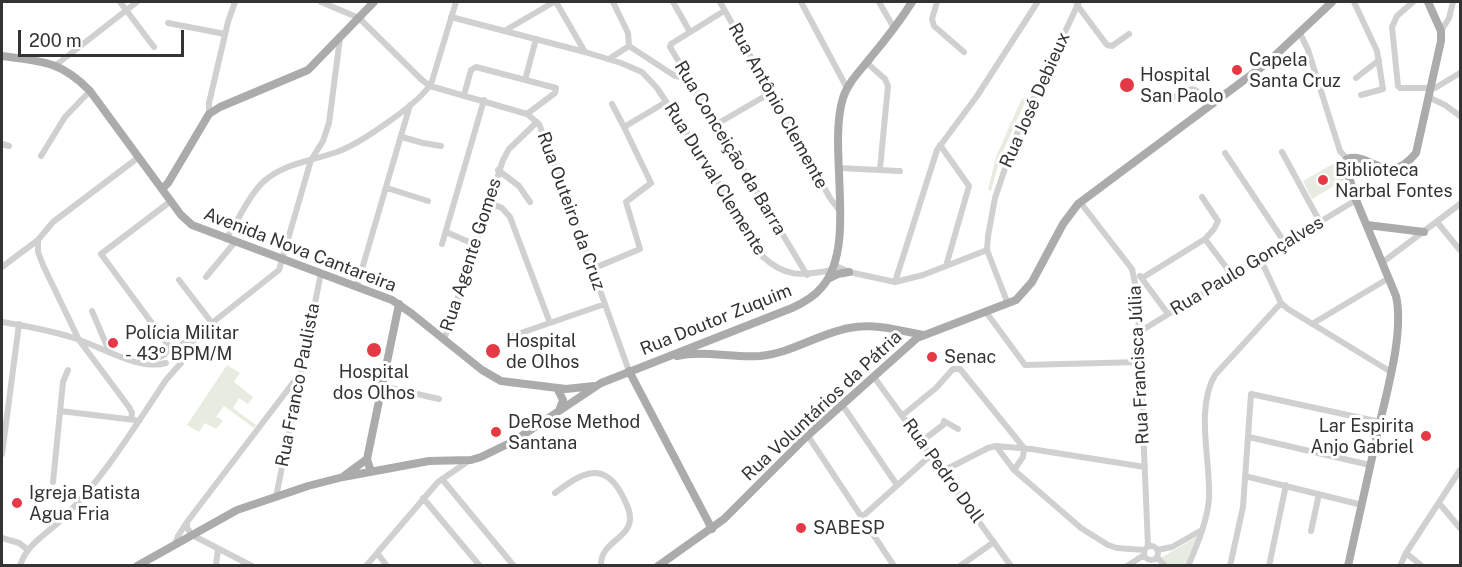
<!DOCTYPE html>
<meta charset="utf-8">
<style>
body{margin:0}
#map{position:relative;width:1462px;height:567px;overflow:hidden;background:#fff;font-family:"Public Sans",sans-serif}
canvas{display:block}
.frame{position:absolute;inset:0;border:3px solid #333;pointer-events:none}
.scale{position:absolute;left:18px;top:30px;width:166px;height:27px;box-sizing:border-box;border:3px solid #333;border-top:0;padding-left:8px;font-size:18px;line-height:21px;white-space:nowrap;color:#333;-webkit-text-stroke:4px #fff;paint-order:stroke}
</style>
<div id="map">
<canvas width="1462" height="567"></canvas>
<div class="frame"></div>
<div class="scale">200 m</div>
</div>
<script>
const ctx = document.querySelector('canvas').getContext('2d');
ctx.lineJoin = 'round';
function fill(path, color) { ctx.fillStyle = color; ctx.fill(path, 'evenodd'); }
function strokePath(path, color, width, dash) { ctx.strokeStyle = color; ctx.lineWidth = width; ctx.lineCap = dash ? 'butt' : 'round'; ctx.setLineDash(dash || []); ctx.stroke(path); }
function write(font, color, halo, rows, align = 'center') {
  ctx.font = font + ' "Public Sans",sans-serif'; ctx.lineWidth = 6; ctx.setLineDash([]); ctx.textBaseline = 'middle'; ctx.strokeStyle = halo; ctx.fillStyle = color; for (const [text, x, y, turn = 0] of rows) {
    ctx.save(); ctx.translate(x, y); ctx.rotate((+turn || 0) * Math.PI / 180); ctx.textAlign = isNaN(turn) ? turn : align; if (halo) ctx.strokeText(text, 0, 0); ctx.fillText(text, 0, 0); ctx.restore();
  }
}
const green = new Path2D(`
 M1022,98L1026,100L1000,158L991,191L988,190L996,157Z
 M1338,161L1344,180L1312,199L1303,181Z
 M227,365L240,373L234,382L253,397L248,404L239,398L233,408L256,425L254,428L224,406L215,418L218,417L223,421L216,429L205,423L199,432L187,425Z
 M1197,537L1185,565H1164L1157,560Z`);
const minor = new Path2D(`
 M120,2L154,47
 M321,2L359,18L422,80L430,86L527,114L539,124L551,154L629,371
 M556,2L585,52
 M613,2L628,33L629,46
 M673,2L690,32
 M720,2L830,198L839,210
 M801,2L847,88
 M879,2L894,28
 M937,2L932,19L934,26L964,52
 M1354,2L1377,51L1383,89L1361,95
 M1413,2L1397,16L1392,27L1398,86L1400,88H1435L1460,73
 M1077,5L1107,45L1112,46L1129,34
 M724,11L671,44L670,47L807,275
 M451,17L585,52L621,63L642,72L657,88L705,160L761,255C785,278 801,276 832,270
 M168,23L225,34
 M506,30L554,2
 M1441,31L1449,18L1453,2
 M1300,33L1308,50L1340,151L1347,159
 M609,59L629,46L675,76L689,78
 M867,63L885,79L888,86L880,169
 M56,65L137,2
 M1356,78L1379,60
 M525,80L536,39
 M464,95L471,70L476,67L556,88L555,93L527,114
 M1428,97L1445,105L1460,116
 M1171,99C1193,85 1194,85 1210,105
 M612,104L624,127
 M209,114V103L228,22L235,2
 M717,124L772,92
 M402,137L423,143L441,146
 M2,144L9,146
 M940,145L969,186L946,266
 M1282,152L1320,222
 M1225,153L1285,243
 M41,156L65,117L90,91
 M839,168L900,171
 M498,170L519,186L530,202
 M387,188L428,201
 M1202,197L1218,221L1214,229L1205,239
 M171,201L101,254L171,349
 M488,202L502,208L510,217L550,323
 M1080,202L1132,269L1137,292L1139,332L1148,546
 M1437,222L1460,250
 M446,232L476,245
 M226,239C238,221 251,190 268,178C287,163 314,160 337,152C359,144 424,101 432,81L456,2
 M442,244L484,100
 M1260,258L1281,303L1288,309L1391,372
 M1383,262L1460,204
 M834,265L849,272L895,282L923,275L987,250
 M2,267L38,240
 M592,269L640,249L626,202L651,183L624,127L666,102
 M1140,276L1168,314
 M206,277L235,242
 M1142,278L1205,239L1232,275
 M179,280L212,323
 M895,282L937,150L977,96L1037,3
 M357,286L410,105
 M1008,304L987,250L988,236L995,198L1016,136L1079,2
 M92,311L109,351
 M986,312L1025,365L1140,362
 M2,322C26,326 50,330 74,338C100,346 138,371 166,363
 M1312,324L1389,278
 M1139,332L1356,200
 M512,336L605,304
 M444,340L503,160L509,149L537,122
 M144,364L164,355L168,350L175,349L198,334L279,270L311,160L323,141L329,123L340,38
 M874,377L1011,566
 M382,386L439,399
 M843,406L897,485
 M60,411L135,420
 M903,415L936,388L953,369H960L1024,448L1023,457L1014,470
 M131,419L132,413L129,407L79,340L43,265L38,252V240L53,222L139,157
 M808,436L894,566
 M1249,437L1370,465
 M922,441L943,425L944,421L958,429
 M996,446L1014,470L1081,528L1108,545L1117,548L1144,550
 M2,454L19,324
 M943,471L988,448L996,446L1031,449L1145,467
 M1245,476L1362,505
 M442,479L514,566
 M53,482L63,382L68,370
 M555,493C579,475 602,459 621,493C625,501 631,511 630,520C628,540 600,542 601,566
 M276,497L321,273
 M423,498L480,566
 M1439,503L1460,528
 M862,517L931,455
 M187,522V528L192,535L252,566
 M1311,531L1319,494
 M2,538L19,543L27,549
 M1144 553a7 7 0 1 1 14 0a7 7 0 1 1-14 0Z
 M174,546L178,536L187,522L299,375
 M1157,550L1172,547L1202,530
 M1406,553L1422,566
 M378,554L387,566
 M1157,557L1165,566
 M20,566C26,545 45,535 60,521C102,481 134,428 166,380L181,363L196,337
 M216,566L218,549
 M366,566L438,482L470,460
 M960,566L994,542
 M1127,566L1144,555
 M1188,566C1197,545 1207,522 1209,499C1211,461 1195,409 1215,375L1281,303
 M1230,566L1243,507L1251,394L1380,422
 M1269,566L1286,485
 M1400,566L1406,553L1460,470`);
const major = new Path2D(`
 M2,56C41,61 61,61 90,91L181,215L192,225L392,300L411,313L482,370L501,381L566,389L594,386
 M162,189L168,183L209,114L220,107L308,70L374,2
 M1367,225L1424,232
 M828,279L838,274L849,272
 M677,356C704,350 732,358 760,356C792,353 818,334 849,328C873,323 899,330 923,335
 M629,371L712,529
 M557,388L563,400L559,411
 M371,472L367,459L399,304
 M344,476L367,459
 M137,566L237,510L308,486L343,477L429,461L471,460L481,457L514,441L601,383L792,308C803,303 814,297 822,287C858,245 827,150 843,98C848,82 861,70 871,57C886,39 900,21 912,2
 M658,566L724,519L806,437L917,338L1016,300L1032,282L1063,224L1078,204L1267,63L1332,2
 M1348,566C1359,518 1369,470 1380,422C1388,387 1404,331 1396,296L1356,200L1345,164L1347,159C1371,151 1387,189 1416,153L1441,41V31L1428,2`);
const markers = [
 [1237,70,6,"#e63946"],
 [1127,85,8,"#e63946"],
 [1323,180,6,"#e63946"],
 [113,343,6,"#e63946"],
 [374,350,8,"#e63946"],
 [493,351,8,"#e63946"],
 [932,357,6,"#e63946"],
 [496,432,6,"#e63946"],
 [1426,436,6,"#e63946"],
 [17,503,6,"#e63946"],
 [801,528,6,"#e63946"]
];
const poiNames = [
 ["Capela",1249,60],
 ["Santa Cruz",1249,81],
 ["Hospital",1140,75],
 ["San Paolo",1140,96],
 ["Biblioteca",1335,170],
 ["Narbal Fontes",1335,191],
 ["Polícia Militar",125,333],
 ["- 43º BPM/M",125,354],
 ["Hospital",506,341],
 ["de Olhos",506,362],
 ["Senac",944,357],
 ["Hospital",374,372,"center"],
 ["dos Olhos",374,393,"center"],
 ["DeRose Method",508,422],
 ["Santana",508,443],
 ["Lar Espirita",1414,426,"right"],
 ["Anjo Gabriel",1414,447,"right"],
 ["Igreja Batista",29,493],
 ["Agua Fria",29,514],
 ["SABESP",813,528]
];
const streetNames = [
 ["Rua José Debieux",1035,100,-66],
 ["Rua Antônio Clemente",778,106,61],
 ["Rua Conceição da Barra",730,148,59],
 ["Rua Durval Clemente",715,179,58],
 ["Rua Outeiro da Cruz",571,211,70],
 ["Avenida Nova Cantareira",300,250,21],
 ["Rua Agente Gomes",471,255,-72],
 ["Rua Paulo Gonçalves",1247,266,-31],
 ["Rua Doutor Zuquim",716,320,-22],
 ["Rua Francisca Júlia",1139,365,-93],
 ["Rua Franco Paulista",298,385,-79],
 ["Rua Voluntários da Pátria",822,406,-43],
 ["Rua Pedro Doll",943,471,54]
];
fill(green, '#e6ecdf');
strokePath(minor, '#d0d0d0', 6);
strokePath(major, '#ababab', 8);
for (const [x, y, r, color] of markers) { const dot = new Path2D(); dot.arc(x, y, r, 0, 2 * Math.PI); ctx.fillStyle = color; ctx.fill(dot); strokePath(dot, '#fff', 2); }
write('18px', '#333', '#fff', poiNames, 'left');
write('18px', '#333', '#fff', streetNames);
</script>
